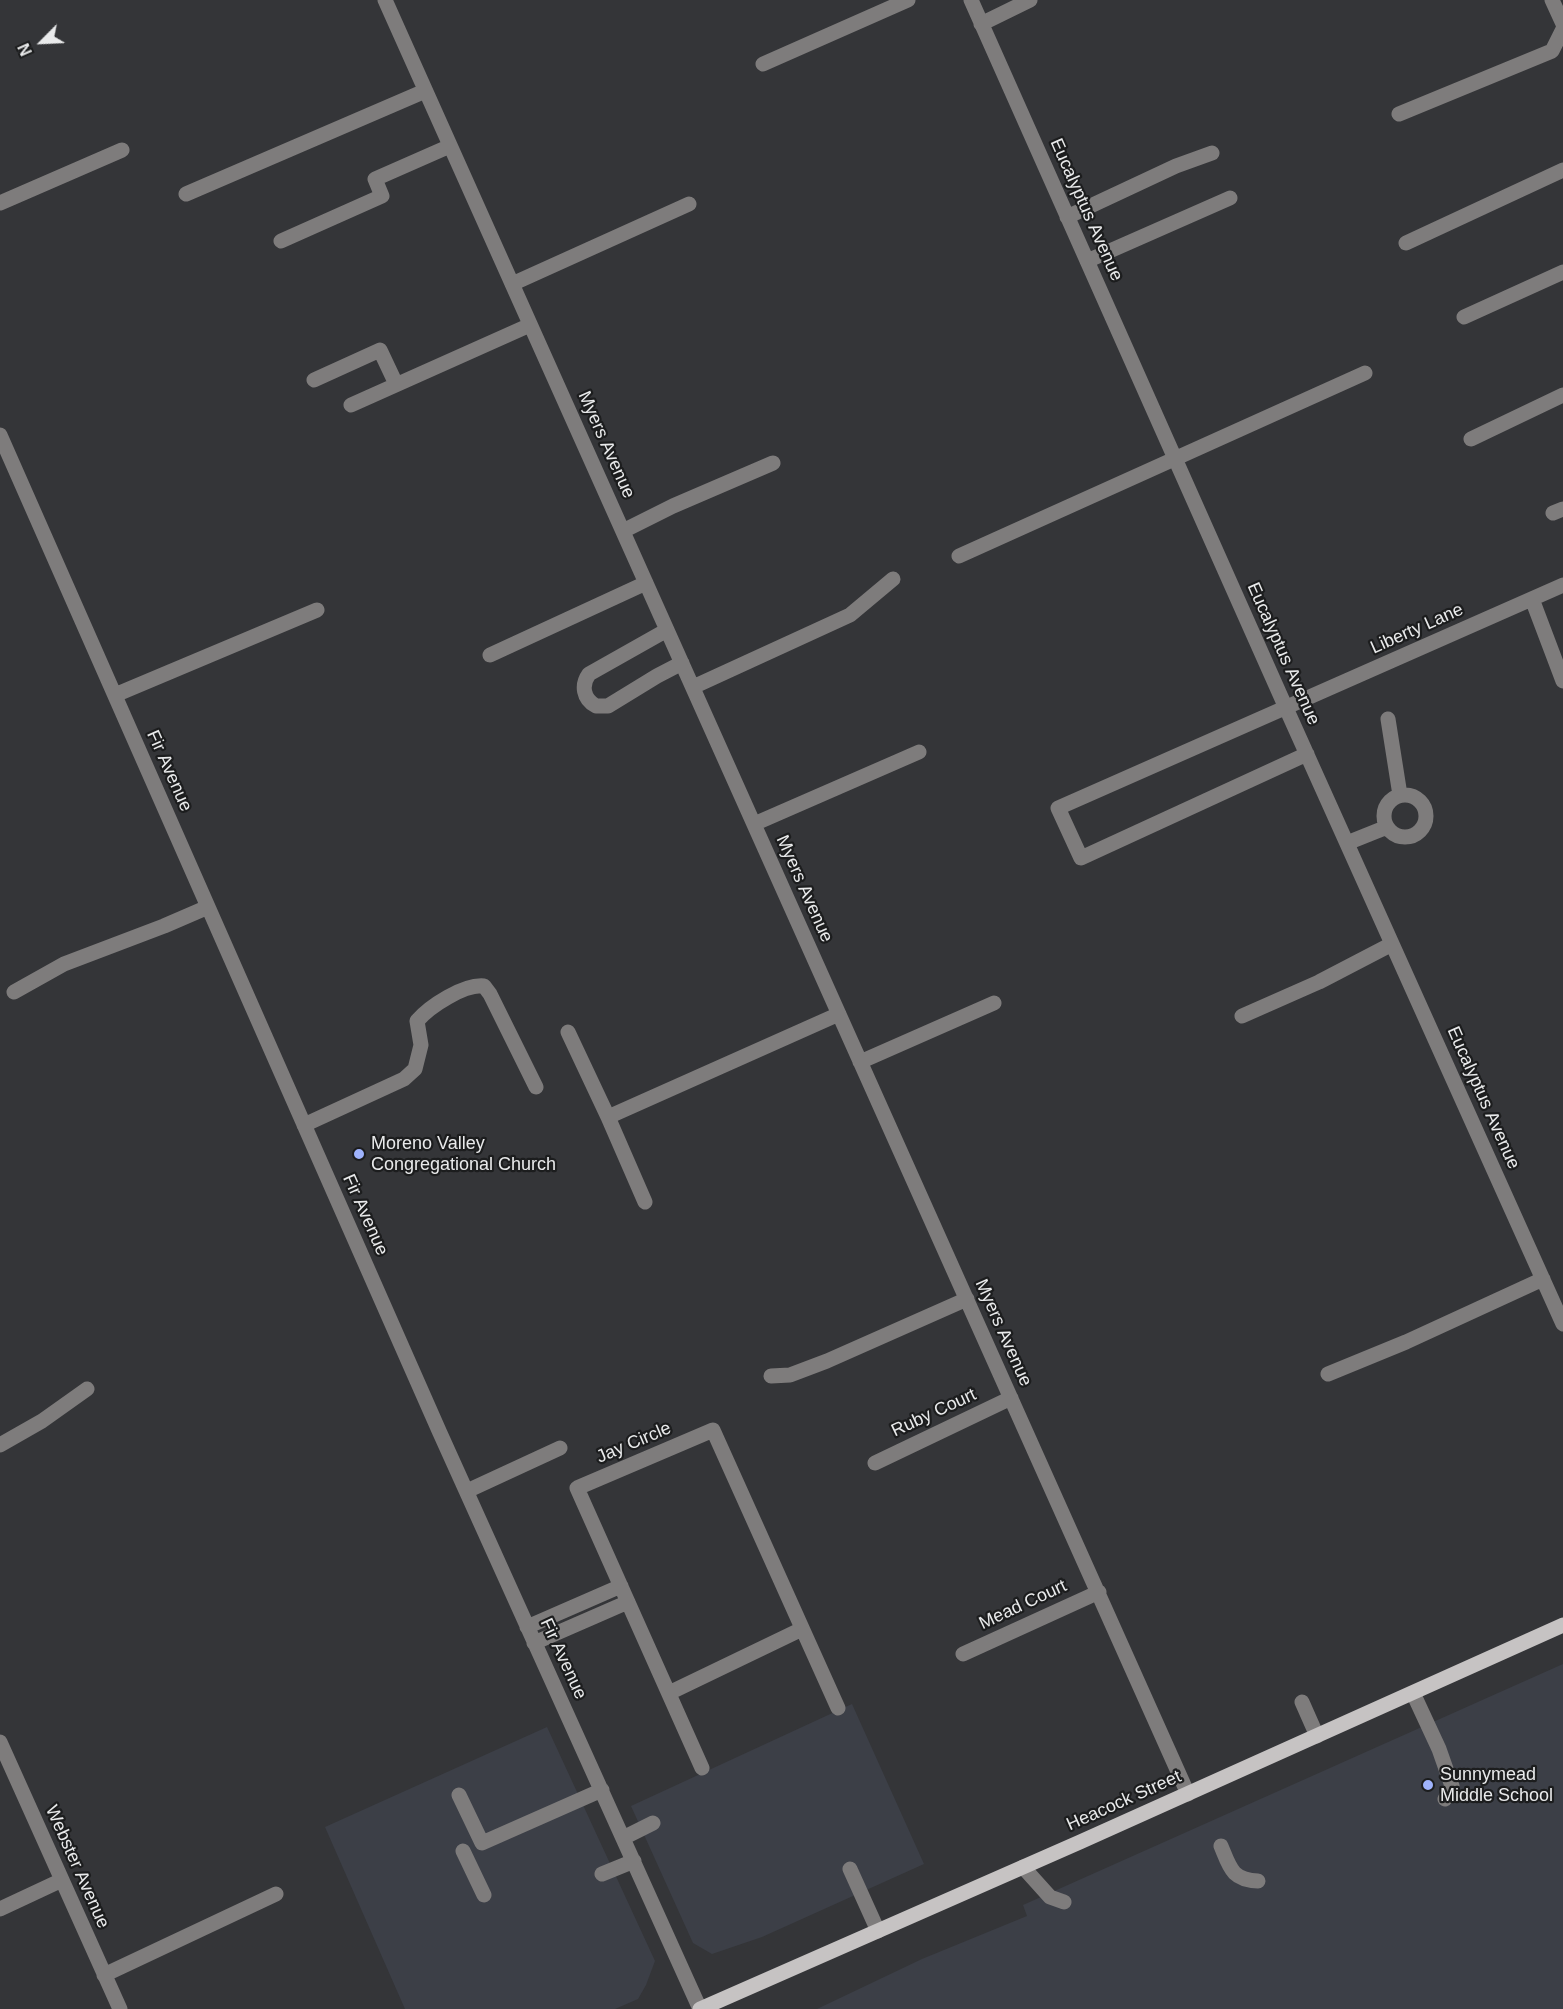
<!DOCTYPE html>
<style>
body{margin:0}
#map{position:relative;width:1563px;height:2009px;overflow:hidden;background:#343538;font-family:Arial,sans-serif}
canvas{display:block}
.north{position:absolute;left:12px;top:12px;width:60px;height:60px;-webkit-text-stroke:4px #1c1d1e;paint-order:stroke;rotate:246deg;font-size:16px;font-weight:700;line-height:24px;text-align:center;color:#e9eaeb}
.north::after{content:'';display:block;margin:auto;width:21px;height:27px;background:#e9eaeb;clip-path:polygon(50% 0,100% 100%,50% 72%,0 100%)}
</style>
<div id="map">
<canvas width="1563" height="2009"></canvas>
<div class="north">N</div>
</div>
<script>
const ctx = document.querySelector('canvas').getContext('2d');
ctx.lineJoin = 'round';
function fill(path, color) { ctx.fillStyle = color; ctx.fill(path, 'evenodd'); }
function strokePath(path, color, width, dash) { ctx.strokeStyle = color; ctx.lineWidth = width; ctx.lineCap = dash ? 'butt' : 'round'; ctx.setLineDash(dash || []); ctx.stroke(path); }
function write(font, color, halo, rows, align = 'center') {
  ctx.font = font + ' Arial,sans-serif'; ctx.lineWidth = 4.5; ctx.setLineDash([]); ctx.textBaseline = 'middle'; ctx.strokeStyle = halo; ctx.fillStyle = color; for (const [text, x, y, turn = 0] of rows) {
    ctx.save(); ctx.translate(x, y); ctx.rotate((+turn || 0) * Math.PI / 180); ctx.textAlign = isNaN(turn) ? turn : align; if (halo) ctx.strokeText(text, 0, 0); ctx.fillText(text, 0, 0); ctx.restore();
  }
}
const built = new Path2D(`
 M1563,1664V2009H817L922,1959L1027,1916L1023,1905Z
 M852,1704L924,1864L762,1937L712,1954L693,1943L631,1806Z
 M547,1727L655,1961L646,1985L638,1999L615,2009H405L325,1827Z`);
const minor = new Path2D(`
 M385,0L1188,1794
 M971,0L1286,708L1563,1324
 M1552,0L1563,24
 M981,24L1030,0
 M763,64L908,0
 M1399,114L1552,51L1563,29
 M186,194L425,91
 M0,203L122,150
 M1067,217L1176,166L1212,153
 M281,241L382,196L375,179L450,146
 M1406,243L1563,170
 M1087,261L1230,198
 M512,284L689,204
 M1464,317L1563,272
 M314,380L380,350L396,384
 M351,405L530,325
 M0,435L440,1433L700,2009
 M1471,439L1563,395
 M1553,513L1563,509
 M623,531L673,506L773,463
 M959,556L1365,373
 M1532,599L1563,681
 M667,630L589,674C581,685 583,699 596,706H608L657,676L682,663
 M490,655L646,583
 M693,687L850,615L893,579
 M115,695L317,610
 M1388,719L1400,795
 M1307,754L1081,858L1058,808L1563,585
 M1384 816a21 21 0 1 1 42 0a21 21 0 1 1-42 0Z
 M754,824L919,752
 M1347,843L1387,827
 M14,992L64,964L164,926L208,907
 M1242,1016L1319,982L1392,944
 M568,1032L608,1117
 M860,1062L994,1003
 M304,1125L404,1079L415,1069L421,1045L417,1021C430,1006 464,984 484,986L490,994L536,1087
 M645,1202L608,1117L839,1014
 M1328,1374L1406,1342L1543,1279
 M771,1376L790,1375L827,1361L967,1299
 M0,1445L42,1421L87,1389
 M875,1463L1011,1398
 M467,1491L560,1448
 M527,1627L621,1586
 M534,1643L628,1602
 M963,1654L1099,1592
 M669,1693L802,1629
 M1413,1693L1439,1749L1452,1786L1445,1799
 M1302,1702L1317,1736
 M0,1742L120,2009
 M702,1768L577,1488L713,1430L838,1708
 M459,1795L482,1843L602,1790
 M623,1838L653,1823
 M1221,1846C1230,1868 1232,1880 1258,1881
 M463,1851L484,1895
 M1023,1867L1050,1897L1064,1902
 M850,1869L878,1931
 M602,1874L634,1861
 M0,1909L62,1880
 M104,1975L276,1894`);
const major = new Path2D(`
 M700,2009L1080,1842L1563,1625`);
const markers = [
 [359,1154,6,"#9fb3fd"],
 [1428,1785,6,"#9fb3fd"]
];
const streetNames = [
 ["Eucalyptus Avenue",1086,210,66],
 ["Myers Avenue",606,445,66],
 ["Liberty Lane",1417,629,-24],
 ["Eucalyptus Avenue",1283,654,66],
 ["Fir Avenue",169,771,66],
 ["Myers Avenue",804,889,66],
 ["Eucalyptus Avenue",1483,1098,66],
 ["Fir Avenue",365,1215,66],
 ["Myers Avenue",1003,1333,66],
 ["Ruby Court",934,1413,-25],
 ["Jay Circle",634,1443,-23],
 ["Mead Court",1023,1605,-25],
 ["Fir Avenue",563,1659,65],
 ["Heacock Street",1124,1801,-24],
 ["Webster Avenue",77,1867,66]
];
const poiNames = [
 ["Moreno Valley",371,1144],
 ["Congregational Church",371,1165],
 ["Sunnymead",1440,1775],
 ["Middle School",1440,1796]
];
fill(built, '#3c3f47');
strokePath(minor, '#7e7c7c', 15);
strokePath(major, '#c6c3c3', 15);
for (const [x, y, r, color] of markers) { const dot = new Path2D(); dot.arc(x, y, r, 0, 2 * Math.PI); ctx.fillStyle = color; ctx.fill(dot); strokePath(dot, '#1c1d1e', 2); }
write('18px', '#e9eaeb', '#1c1d1e', streetNames);
write('18px', '#e9eaeb', '#1c1d1e', poiNames, 'left');
</script>
